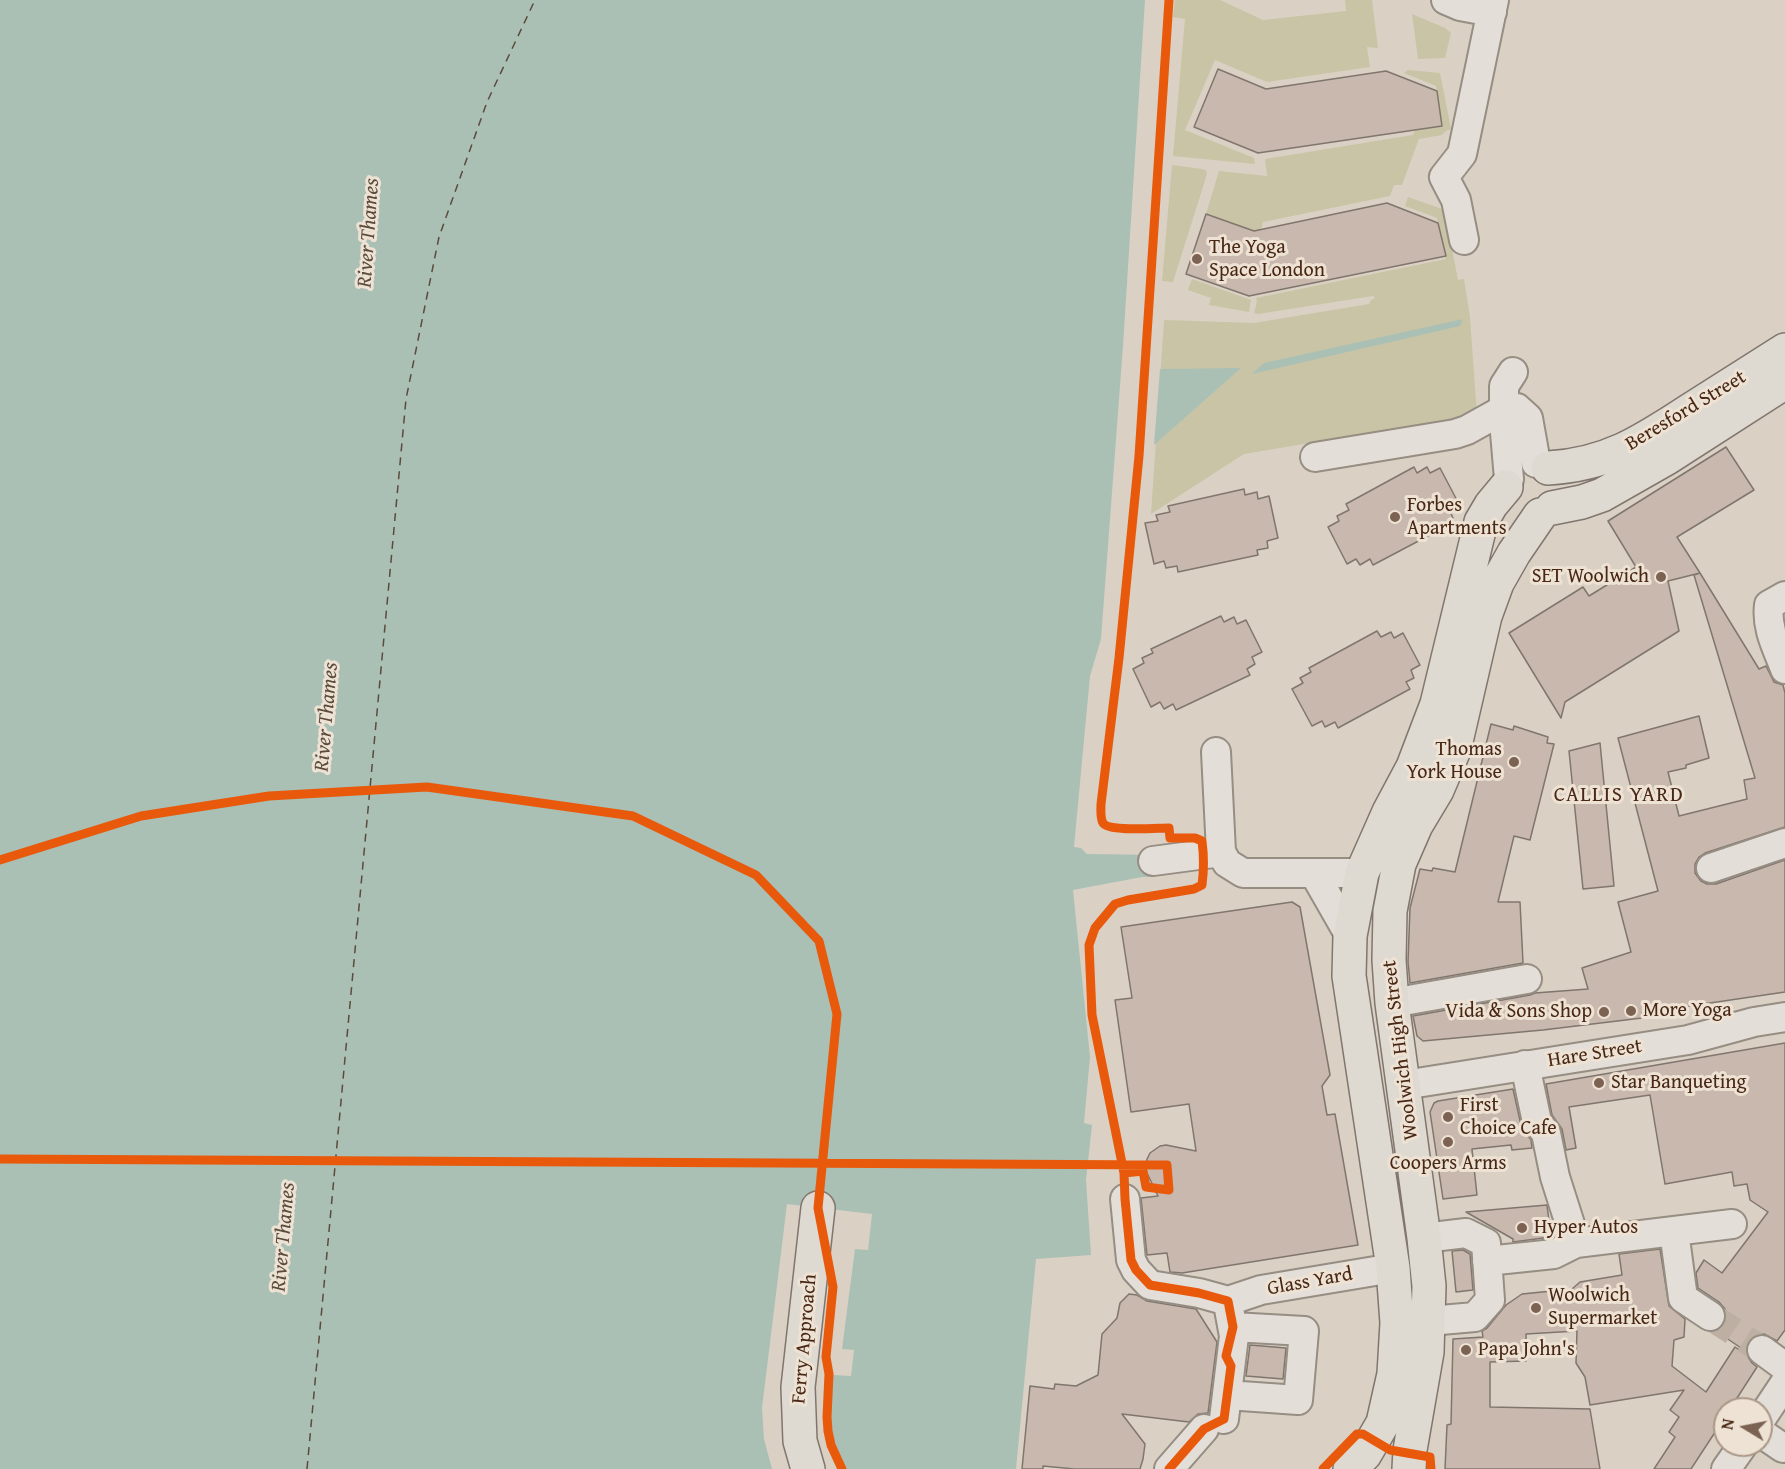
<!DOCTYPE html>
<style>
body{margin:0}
#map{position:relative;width:1785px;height:1469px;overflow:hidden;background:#dad1c4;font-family:"Gentium Book Plus",serif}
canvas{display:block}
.north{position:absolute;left:1713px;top:1397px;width:60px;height:60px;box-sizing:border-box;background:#ede2d3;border:2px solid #ab9787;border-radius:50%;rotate:280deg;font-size:16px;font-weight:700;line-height:24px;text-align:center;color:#482714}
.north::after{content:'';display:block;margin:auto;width:21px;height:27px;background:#7b6252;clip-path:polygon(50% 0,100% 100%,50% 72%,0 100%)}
</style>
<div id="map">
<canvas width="1785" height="1469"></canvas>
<div class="north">N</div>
</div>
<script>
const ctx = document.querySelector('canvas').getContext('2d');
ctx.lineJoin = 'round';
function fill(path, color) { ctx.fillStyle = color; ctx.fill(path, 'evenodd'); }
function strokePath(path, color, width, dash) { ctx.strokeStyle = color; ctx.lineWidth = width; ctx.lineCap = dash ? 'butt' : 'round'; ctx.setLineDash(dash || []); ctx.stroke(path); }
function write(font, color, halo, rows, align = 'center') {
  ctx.font = font + ' "Gentium Book Plus",serif'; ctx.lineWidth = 6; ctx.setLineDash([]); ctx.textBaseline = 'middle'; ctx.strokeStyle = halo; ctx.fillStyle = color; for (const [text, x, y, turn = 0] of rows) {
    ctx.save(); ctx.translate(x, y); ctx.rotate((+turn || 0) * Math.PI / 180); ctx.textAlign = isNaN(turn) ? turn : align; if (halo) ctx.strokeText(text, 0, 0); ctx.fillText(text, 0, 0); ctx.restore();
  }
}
const green = new Path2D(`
 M1175,0H1220L1263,20L1346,11L1345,0H1372L1378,48L1367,47L1370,67L1267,82L1215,60L1185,130L1254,158L1255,164L1173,156L1185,19L1173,17Z
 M1412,14L1445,28L1451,33L1445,58L1418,59Z
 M1408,70L1440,73L1451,129L1446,131L1442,135L1419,139L1402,185H1394L1390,196L1263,222L1261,230L1254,231L1206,214L1219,171L1267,176L1265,159L1413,135L1415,130L1442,126L1436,86L1404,73Z
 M1172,165L1202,169L1206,170L1207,174L1173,282L1162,281Z
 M1408,197L1442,209L1446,216L1458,280L1464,279L1470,317L1477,415L1244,454L1151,514L1164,320L1254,323L1369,304L1371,300L1375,298L1373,296L1258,314L1254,313L1257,301L1256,298L1446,259L1437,218L1405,206Z
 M1192,279L1251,300L1249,312L1209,305L1211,298L1188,290Z`);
const water = new Path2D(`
 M0,0H1145L1123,346L1101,639L1090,676L1074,847L1081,848L1087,854L1162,855L1153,861L1154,877H1142L1073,890L1090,1057L1084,1123L1092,1125L1086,1180L1091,1255L1036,1259L1016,1469H0Z
 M1463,319L1460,326L1252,374L1264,363Z
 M1241,368L1154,445L1160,369Z`);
const pier = new Path2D(`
 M787,1204L872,1214L868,1250L855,1249L842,1349L854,1350L851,1376L833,1375L830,1417L831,1431L839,1457L845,1469H772L764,1439L762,1408Z`);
const ferry = new Path2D(`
 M0,860L141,816L269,796L427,787L633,816L756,875L819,941L837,1014L820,1191
 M307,1469L406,399L439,237L487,102L535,0`);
const building = new Path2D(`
 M1218,69L1266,89L1386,71L1437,91L1442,126L1258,153L1194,127Z
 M1387,203L1438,223L1446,256L1249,296L1186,274L1206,214L1254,231Z
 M1726,447L1754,490L1677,537L1700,573L1668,581L1679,631L1565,702L1561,718L1509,633L1583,587L1589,596L1636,567L1608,521Z
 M1414,467L1417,473L1427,467L1430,473L1440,468L1460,506L1450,511L1453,518L1443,523L1445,527L1373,565L1370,559L1360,565L1356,559L1347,564L1328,527L1339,521L1337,516L1349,510L1346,504Z
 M1244,489L1245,495L1257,492L1258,499L1269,496L1278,538L1267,541L1268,548L1257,550L1258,555L1178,572L1177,566L1166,568L1164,561L1154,564L1145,523L1158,521L1156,515L1170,512L1168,506Z
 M1700,573L1759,669L1766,666L1774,682L1783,685L1785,693V827L1705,853L1699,857L1695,864V873L1701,881L1707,884H1716L1785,860V992L1642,1013V1018L1543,1030L1423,1041L1417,1036L1413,1016L1530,995L1535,993L1588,989L1582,968L1631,952L1618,902L1658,891L1618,738L1699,716L1709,758L1686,765V768L1668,772L1679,816L1747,799L1744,780L1755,778L1694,575Z
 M1221,616L1224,622L1234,617L1237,624L1246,620L1262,652L1252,657L1255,664L1247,669L1250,675L1176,710L1173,704L1164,709L1160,702L1151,707L1133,669L1144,663L1142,658L1153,653L1151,649Z
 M1377,631L1381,637L1391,632L1394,638L1403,633L1420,665L1411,670L1414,678L1406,682L1410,689L1338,728L1335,722L1325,727L1322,721L1312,726L1292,689L1303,683L1300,678L1311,672L1309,668Z
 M1491,724L1513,730L1514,726L1548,737L1547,743L1554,744L1530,840L1514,836L1498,902H1520L1523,963L1410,983L1408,962L1410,908L1420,869L1432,871L1433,868L1455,872Z
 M1600,743L1614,886L1583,889L1569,751Z
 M1292,902L1300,907L1330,1075L1322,1086L1327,1115L1335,1114L1358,1245L1182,1273L1170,1272L1167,1253L1147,1255L1141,1198L1158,1196L1146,1171L1147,1159L1150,1153L1160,1146L1166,1145L1196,1151L1189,1104L1131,1112L1115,1000L1132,998L1121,927Z
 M1785,1043V1330L1777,1341L1764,1334L1756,1335L1749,1340L1746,1347L1741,1348L1716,1331L1724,1325L1726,1318L1725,1309L1719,1302L1698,1288L1696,1273L1704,1260L1722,1273L1768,1212L1750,1200L1747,1184L1734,1186L1732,1172L1665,1184L1650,1095L1569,1107L1576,1148L1566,1150L1562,1129L1552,1115L1546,1084Z
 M1513,1089L1521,1125L1531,1140L1532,1148L1512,1150L1511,1145L1472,1149L1477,1195L1443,1199L1430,1112L1434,1103L1438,1101Z
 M1547,1205L1551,1237L1513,1242V1239L1466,1212Z
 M1660,1249L1669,1306L1685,1319L1684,1337L1674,1340L1672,1366L1706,1392L1735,1347L1747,1355L1752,1363L1757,1367L1730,1409H1725V1417L1691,1469H1654L1675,1437L1669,1432L1679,1417L1670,1410L1684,1390L1590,1405L1585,1377L1576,1363L1577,1331L1526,1334V1361L1490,1362V1407L1590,1409L1600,1469H1445L1447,1425L1451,1424L1453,1339L1483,1337L1482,1331L1487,1328L1506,1305L1522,1294L1572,1289L1580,1282L1622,1275L1619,1254Z
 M1463,1250L1470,1254L1473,1290L1456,1292L1452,1251Z
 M1129,1294L1137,1295L1147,1301L1196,1309L1217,1342L1208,1413L1198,1414L1189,1422L1122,1414L1145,1444L1143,1459L1140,1469H1074L1043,1466V1469H1022L1030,1386L1054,1389L1055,1384L1076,1386L1098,1375L1102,1334L1117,1318L1120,1303Z
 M1250,1345L1286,1348L1283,1379L1246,1376Z`);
const minorTunnel = new Path2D(`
 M1710,1316L1762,1350`);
const minor = new Path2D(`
 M1446,0L1460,6L1492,12
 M1464,240L1456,200L1444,177L1462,154L1494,0
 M1315,457L1455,434L1467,430L1503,410L1517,408L1528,418L1536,463
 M1509,479L1504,421V386L1513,372
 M1785,596L1769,605C1766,628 1777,648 1785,669
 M1216,752L1221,852L1227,863L1243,873H1362
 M1153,861L1221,852
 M1711,868L1785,843
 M1314,873L1350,936
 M1392,1003L1527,979
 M1525,1065L1537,1122L1546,1133L1555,1177L1576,1243L1674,1231L1683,1298L1710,1316
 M1404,1085L1688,1040L1754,1022L1785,1017
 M1125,1199L1131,1260L1136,1270L1150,1285L1199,1293L1228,1301L1261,1290L1393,1268
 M1674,1231L1732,1224
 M1424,1238L1466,1233L1486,1243L1490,1300L1475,1317L1429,1321
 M1487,1261L1554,1254L1576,1243
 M1762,1350L1785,1367
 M1227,1395L1298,1400L1304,1331L1233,1327
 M1224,1419L1234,1336L1229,1309
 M1761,1419L1785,1383
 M1761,1433L1783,1448
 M1169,1469L1204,1429
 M1726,1469L1743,1445`);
const major = new Path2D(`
 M1548,468C1609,465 1646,439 1695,407C1725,388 1755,369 1785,350
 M1552,508L1582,502L1602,495L1667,458L1785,382
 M1350,1469L1365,1454L1383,1423L1394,1374L1397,1323L1393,1268L1349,976L1350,936L1362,873L1389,812L1413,767L1437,704L1481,522L1491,505L1506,487
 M1409,1469L1410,1450L1427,1352L1429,1286L1424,1238L1392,1003L1389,960L1390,911L1399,864L1416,825L1437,790L1454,750L1485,616L1497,583L1514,553L1540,515`);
const highway = new Path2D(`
 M808,1469L800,1441L798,1387L818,1208`);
const cycleway = new Path2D(`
 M1169,0L1139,456L1119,658L1101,804C1101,810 1100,818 1103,823C1109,832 1157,828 1169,828L1170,838H1195L1202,841C1204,856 1204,870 1202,885L1194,889L1128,900L1115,904L1095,928L1089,945L1092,1015L1124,1173L1125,1199L1131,1260L1136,1270L1150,1285L1199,1293L1228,1301L1233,1327L1226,1356L1231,1366L1224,1419L1204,1429L1169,1469
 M0,860L141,816L269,796L427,787L633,816L756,875L819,941L837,1014L818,1208L833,1287L826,1357L829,1374L827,1417L828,1431L831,1445L842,1469
 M0,1159L1167,1165L1169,1190L1146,1187L1143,1171L1124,1173
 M1323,1469L1357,1434H1363L1390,1450L1430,1457L1431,1469`);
const markers = [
 [1197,259,6,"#7b6252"],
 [1395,517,6,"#7b6252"],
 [1661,577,6,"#7b6252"],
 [1514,762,6,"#7b6252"],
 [1631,1011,6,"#7b6252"],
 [1604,1012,6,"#7b6252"],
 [1599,1083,6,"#7b6252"],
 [1448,1117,6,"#7b6252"],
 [1448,1142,6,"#7b6252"],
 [1522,1228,6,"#7b6252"],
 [1536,1308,6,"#7b6252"],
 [1466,1350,6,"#7b6252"]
];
const poiNames = [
 ["The Yoga",1209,248],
 ["Space London",1209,271],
 ["Forbes",1407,506],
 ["Apartments",1407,529],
 ["SET Woolwich",1649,577,"right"],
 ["Thomas",1502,750,"right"],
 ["York House",1502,773,"right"],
 ["More Yoga",1643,1011],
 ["Vida & Sons Shop",1592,1012,"right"],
 ["Star Banqueting",1611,1083],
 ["First",1460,1106],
 ["Choice Cafe",1460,1129],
 ["Coopers Arms",1448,1164,"center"],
 ["Hyper Autos",1534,1228],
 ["Woolwich",1548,1296],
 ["Supermarket",1548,1319],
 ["Papa John's",1478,1350]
];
const streetNames = [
 ["Beresford Street",1686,411,-31],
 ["Woolwich High Street",1401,1050,-97],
 ["Hare Street",1595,1054,-9],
 ["Glass Yard",1310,1282,-10],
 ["Ferry Approach",805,1339,-85]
];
const waterNames = [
 ["River Thames",369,233,-86],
 ["River Thames",327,717,-85],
 ["River Thames",284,1237,-85]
];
const neighbourhoodNames = [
 ["CALLIS YARD",1619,796]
];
fill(green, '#c9c4a5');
fill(water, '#aac0b5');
fill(pier, '#dad1c4');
strokePath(ferry, '#5b4b3b', 1.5, [8, 6]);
fill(building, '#c8b8ad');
strokePath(building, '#80766d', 1.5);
strokePath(minorTunnel, '#bdafa1', 28, [28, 14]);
strokePath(minor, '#968d83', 32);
strokePath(major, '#80766d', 36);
strokePath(highway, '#80766d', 36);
strokePath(minor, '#e3dfd8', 28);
strokePath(major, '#ded9d1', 33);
strokePath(highway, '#ded9d1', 33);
strokePath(cycleway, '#e8590c', 9);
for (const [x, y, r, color] of markers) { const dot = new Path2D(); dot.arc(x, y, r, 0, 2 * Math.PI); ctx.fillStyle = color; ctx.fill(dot); strokePath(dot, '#ede2d3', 2); }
write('20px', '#482714', '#ede2d3', poiNames, 'left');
write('20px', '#482714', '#ede2d3', streetNames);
write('italic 21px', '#5b4b3b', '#ede2d3', waterNames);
ctx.letterSpacing = '1.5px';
write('21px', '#482714', '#ede2d3', neighbourhoodNames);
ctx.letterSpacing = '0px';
</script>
